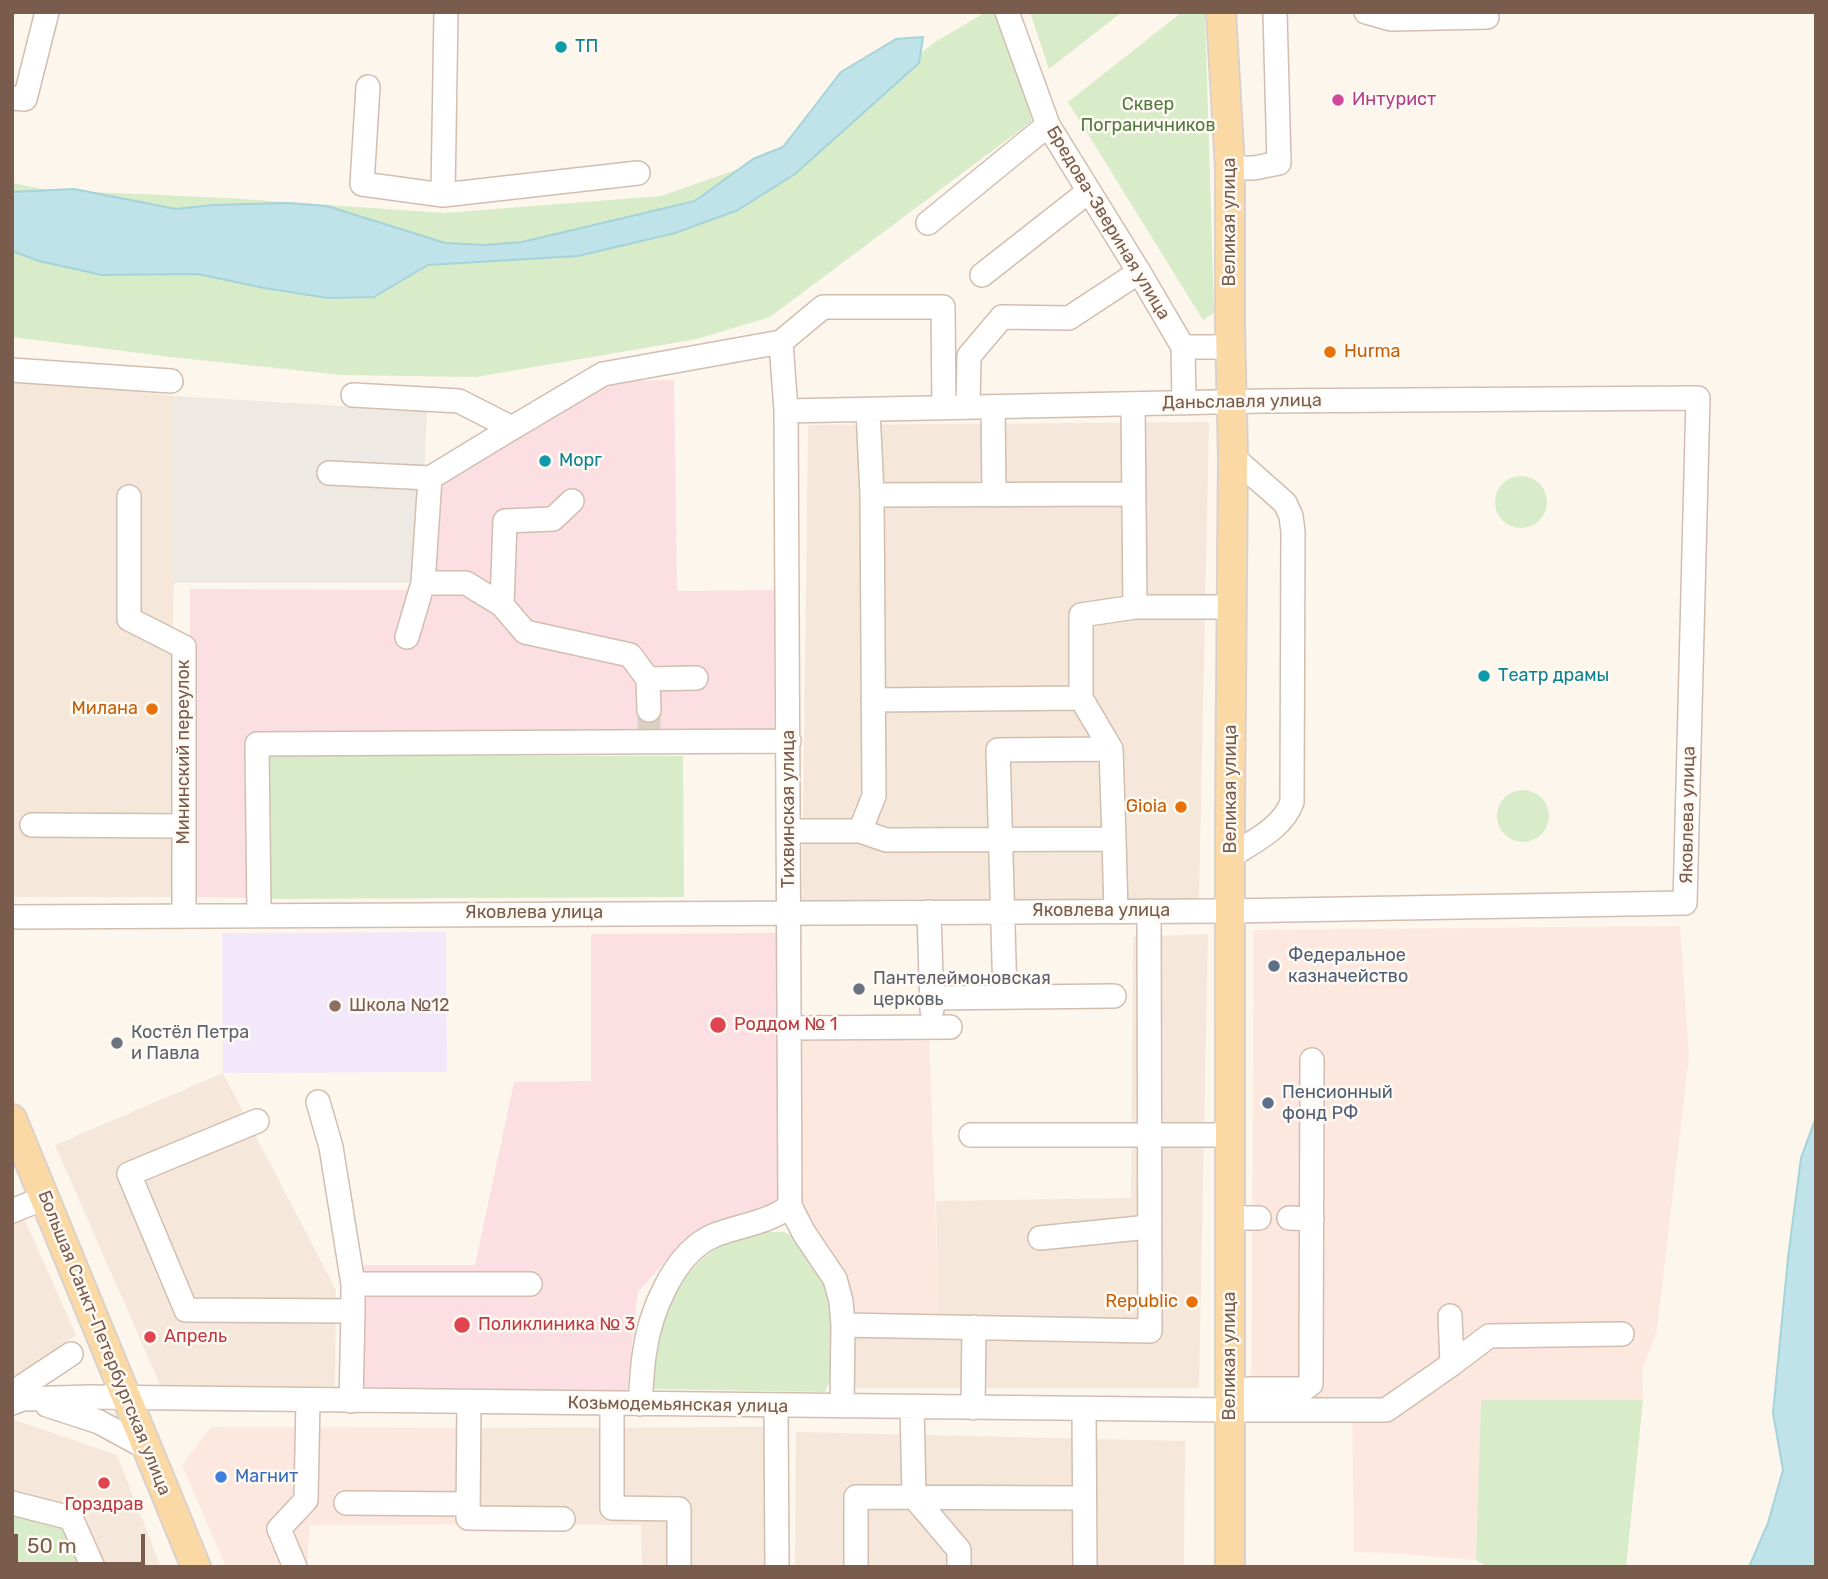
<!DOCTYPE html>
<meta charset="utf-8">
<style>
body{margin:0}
#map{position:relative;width:1828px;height:1579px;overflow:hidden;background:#fdf6ec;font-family:Rubik,sans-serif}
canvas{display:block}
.frame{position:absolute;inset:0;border:14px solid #7a5c4d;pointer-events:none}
.scale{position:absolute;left:14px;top:1534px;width:131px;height:32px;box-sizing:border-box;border:4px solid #7a5c4d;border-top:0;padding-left:9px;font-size:21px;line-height:24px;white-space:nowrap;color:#7a5c4d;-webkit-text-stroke:5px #fffaf3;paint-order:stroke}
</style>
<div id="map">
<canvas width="1828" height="1579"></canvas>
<div class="frame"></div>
<div class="scale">50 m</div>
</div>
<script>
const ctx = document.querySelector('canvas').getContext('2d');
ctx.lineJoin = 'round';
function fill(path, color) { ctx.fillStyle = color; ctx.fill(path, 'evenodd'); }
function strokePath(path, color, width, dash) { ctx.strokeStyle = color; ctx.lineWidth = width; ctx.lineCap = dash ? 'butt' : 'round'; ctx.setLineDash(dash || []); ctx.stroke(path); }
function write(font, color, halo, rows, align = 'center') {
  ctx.font = font + ' Rubik,sans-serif'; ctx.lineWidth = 5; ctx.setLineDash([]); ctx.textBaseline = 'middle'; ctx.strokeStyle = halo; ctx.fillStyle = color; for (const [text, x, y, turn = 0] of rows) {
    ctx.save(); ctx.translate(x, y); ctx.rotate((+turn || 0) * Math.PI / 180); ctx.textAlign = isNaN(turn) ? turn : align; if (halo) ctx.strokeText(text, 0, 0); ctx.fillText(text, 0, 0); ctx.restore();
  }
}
const residential = new Path2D(`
 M12,377L174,396V583L172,663L174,897H12Z
 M1209,422L1199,899L802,903L808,425Z
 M1208,934L1199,1388H855L852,1334H939L936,1201L1131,1198L1133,937Z
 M223,1073L336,1290L335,1387H161L55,1145Z
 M12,1191L76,1335L12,1380Z
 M12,1419L117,1455L161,1567H12Z
 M769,1427L768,1567H642L641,1525L479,1524V1428Z
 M796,1432L1185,1441L1184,1567H795Z`);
const commercial = new Path2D(`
 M1680,926L1689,1056L1657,1329L1642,1371L1643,1400H1481L1476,1560L1392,1553L1354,1552L1352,1401L1251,1400L1254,930Z
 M929,1036L939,1317L847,1315L799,1203L798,1037Z
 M211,1427L479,1428V1524L310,1525L307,1567H226L182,1465Z`);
const industrial = new Path2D(`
 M174,396L427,411L419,583H174Z`);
const education = new Path2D(`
 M446,932L447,1072L223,1073L222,933Z`);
const medical = new Path2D(`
 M674,380L677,591L775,590L774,733L253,732V898L190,897V589L429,590L434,481L606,381Z
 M779,933L781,1204L685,1239L638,1292L627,1391L363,1387L360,1265H475L514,1082L591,1081V934Z`);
const green = new Path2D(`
 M986,12H1002L1032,121L770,317L697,339L476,377L343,375L170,357L12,337V183L47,190L227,198L444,213L661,196L793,150L935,42Z
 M1030,12H1122L1049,69Z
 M1182,12H1205L1214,313L1203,320L1068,102Z
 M1495 502a26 26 0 1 1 52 0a26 26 0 1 1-52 0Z
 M266,756H683L684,897L266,899Z
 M1497 816a26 26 0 1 1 52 0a26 26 0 1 1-52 0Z
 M763,1232H784L795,1238L826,1283L831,1307L832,1376L825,1392L653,1389C657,1336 669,1278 717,1248C731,1240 748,1236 763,1232Z
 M1481,1400H1643L1626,1567H1488L1476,1560Z
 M12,1511L66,1529L82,1567H12Z`);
const water = new Path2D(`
 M923,37L919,63L795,174L738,210L675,233L578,256L428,265L374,297L328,298L264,288L198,274L102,275L39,261L12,251V192L74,189L176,209L213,205L288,203L327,206L445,243L484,245L522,242L695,201L753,159L783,147L841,72L896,39Z
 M1816,1117V1567H1749L1768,1523L1783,1470L1773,1413L1788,1258L1801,1158Z`);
const minorTunnel = new Path2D(`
 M649,710V730`);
const minor = new Path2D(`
 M1007,12L1048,125L1139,272L1183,347L1184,403
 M1366,12L1391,19L1487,17
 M368,87L362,184L443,195L638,173
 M12,98L25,99L47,12
 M1230,168H1254L1279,163L1275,12
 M443,195L446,12
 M928,223L1048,125
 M982,275L1089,191
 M781,342L786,411L790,1206L804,1233L835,1279L841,1301L843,1325L842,1406
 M1183,347H1231
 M12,370L171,381
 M353,395L459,401L512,428L603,374L781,342L823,307H943L944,408
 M1133,404L1135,607
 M968,407L969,356L1002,317L1069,318L1139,272
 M993,407L994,495
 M868,410L872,495
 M329,473L430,478
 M129,497V619L184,647V915
 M423,583L430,478L512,428
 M502,605L505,521L553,519L572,501
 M407,637L423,583H466L502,605L525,632L630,655L648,679L649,710
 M648,679L696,678
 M1081,698L1111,749L1114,839
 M873,700L1081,698V615L1135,607H1232
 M32,825L184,826
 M789,831H860L874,796L872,495L1133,494
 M860,831L886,840L1114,839L1116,912
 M1230,857C1252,842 1283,828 1292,802L1293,532L1291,516L1285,503L1233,457
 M929,912L932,1010
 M259,914L257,744L789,741
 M12,917L1230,911L1685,903L1698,398L1263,401L786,411
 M1005,997L998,750L1111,749
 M931,998L1114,996
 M789,1028L950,1027
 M318,1102L331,1147L353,1284V1311
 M257,1121L129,1174L186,1310L353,1311L351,1401
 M971,1135H1230
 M12,1211L44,1198
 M1230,1218H1259
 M1289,1218L1312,1219
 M1040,1238L1149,1227
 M353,1284H530
 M1450,1316L1452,1364
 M843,1325L1150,1331L1149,911
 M1248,1389H1304L1311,1384L1312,1060
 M12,1393L71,1354
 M469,1402L468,1518L563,1519
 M12,1403L23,1399L89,1397L1230,1410H1386L1452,1364L1489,1336L1622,1334
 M612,1404V1508L679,1509V1567
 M640,1404C641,1388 642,1372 644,1356C649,1315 673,1252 715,1235C741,1225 768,1223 790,1206
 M47,1405L99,1422L147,1448
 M776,1406L777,1567
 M912,1407L914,1497L959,1550V1567
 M973,1408L974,1327
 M1084,1409L1085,1567
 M12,1503L71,1518L93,1567
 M346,1503L468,1504
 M295,1567L279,1529L306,1500L308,1401
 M856,1567V1497L1084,1498`);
const major = new Path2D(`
 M1221,12L1230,168V327L1233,457L1230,815V1567
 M12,1119L196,1567`);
const markers = [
 [561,47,7,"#0f9aa8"],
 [1338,100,7,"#d1479c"],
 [1330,352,7,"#e8710a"],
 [545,461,7,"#0f9aa8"],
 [1484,676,7,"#0f9aa8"],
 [152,709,7,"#e8710a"],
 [1181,807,7,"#e8710a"],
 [1274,966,7,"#5c6f8a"],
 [859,989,7,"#6b7280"],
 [335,1006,7,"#8d6e63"],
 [718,1025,9,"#e0444e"],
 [117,1043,7,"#6b7280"],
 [1268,1103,7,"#5c6f8a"],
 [1192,1302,7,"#e8710a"],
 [462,1325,9,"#e0444e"],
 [150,1337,7,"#e0444e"],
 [221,1477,7,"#3f7fe0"],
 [104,1483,7,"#e0444e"]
];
const cultureNames = [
 ["ТП",575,47],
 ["Морг",559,461],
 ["Театр драмы",1498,676]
];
const hotelNames = [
 ["Интурист",1352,100]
];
const parkNames = [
 ["Сквер",1148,105],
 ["Пограничников",1148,126]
];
const streetNames = [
 ["Великая улица",1230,222,-90],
 ["Бредова-Звериная улица",1108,223,59],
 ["Даньславля улица",1242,402,-1],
 ["Мининский переулок",184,752,-90],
 ["Великая улица",1231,789,-90],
 ["Тихвинская улица",789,809,-90],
 ["Яковлева улица",1688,815,-89],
 ["Яковлева улица",1101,911],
 ["Яковлева улица",534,913],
 ["Большая Санкт-Петербургская улица",104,1343,68],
 ["Великая улица",1230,1356,-90],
 ["Козьмодемьянская улица",678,1405,1]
];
const foodNames = [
 ["Hurma",1344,352,"left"],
 ["Милана",138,709],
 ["Gioia",1167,807],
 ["Republic",1178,1302]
];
const serviceNames = [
 ["Федеральное",1288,956],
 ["казначейство",1288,977],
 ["Пенсионный",1282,1093],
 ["фонд РФ",1282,1114]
];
const worshipNames = [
 ["Пантелеймоновская",873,979],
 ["церковь",873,1000],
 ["Костёл Петра",131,1033],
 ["и Павла",131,1054]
];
const educationNames = [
 ["Школа №12",349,1006]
];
const healthNames = [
 ["Роддом № 1",734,1025],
 ["Поликлиника № 3",478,1325],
 ["Апрель",164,1337],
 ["Горздрав",104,1505,"center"]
];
const shopNames = [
 ["Магнит",235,1477]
];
fill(residential, '#f5e8da');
fill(commercial, '#fde8e0');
fill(industrial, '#efe9e4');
fill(education, '#f3e8fa');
fill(medical, '#fbdfe3');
fill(green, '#d8ecc9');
fill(water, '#bfe3e8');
strokePath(water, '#a5d3da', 2);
strokePath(minorTunnel, '#dcd0c4', 23, [23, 11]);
strokePath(minor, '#d1beb0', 26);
strokePath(major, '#dad1cd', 32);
strokePath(minor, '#fff', 23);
strokePath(major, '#fbd9a5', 28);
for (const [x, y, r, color] of markers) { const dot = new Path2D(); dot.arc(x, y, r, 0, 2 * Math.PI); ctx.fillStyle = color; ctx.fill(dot); strokePath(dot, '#fffaf3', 2.5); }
write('18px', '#0d838f', '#fffaf3', cultureNames, 'left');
write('18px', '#b23c85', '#fffaf3', hotelNames, 'left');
write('18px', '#537a41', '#fffaf3', parkNames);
write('18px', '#7a5c4d', '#fffaf3', streetNames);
write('18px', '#c56008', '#fffaf3', foodNames, 'right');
write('18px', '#4e5e75', '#fffaf3', serviceNames, 'left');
write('18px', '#5b616d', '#fffaf3', worshipNames, 'left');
write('18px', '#785e54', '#fffaf3', educationNames, 'left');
write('18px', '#be3a42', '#fffaf3', healthNames, 'left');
write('18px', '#366cbe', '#fffaf3', shopNames, 'left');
</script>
